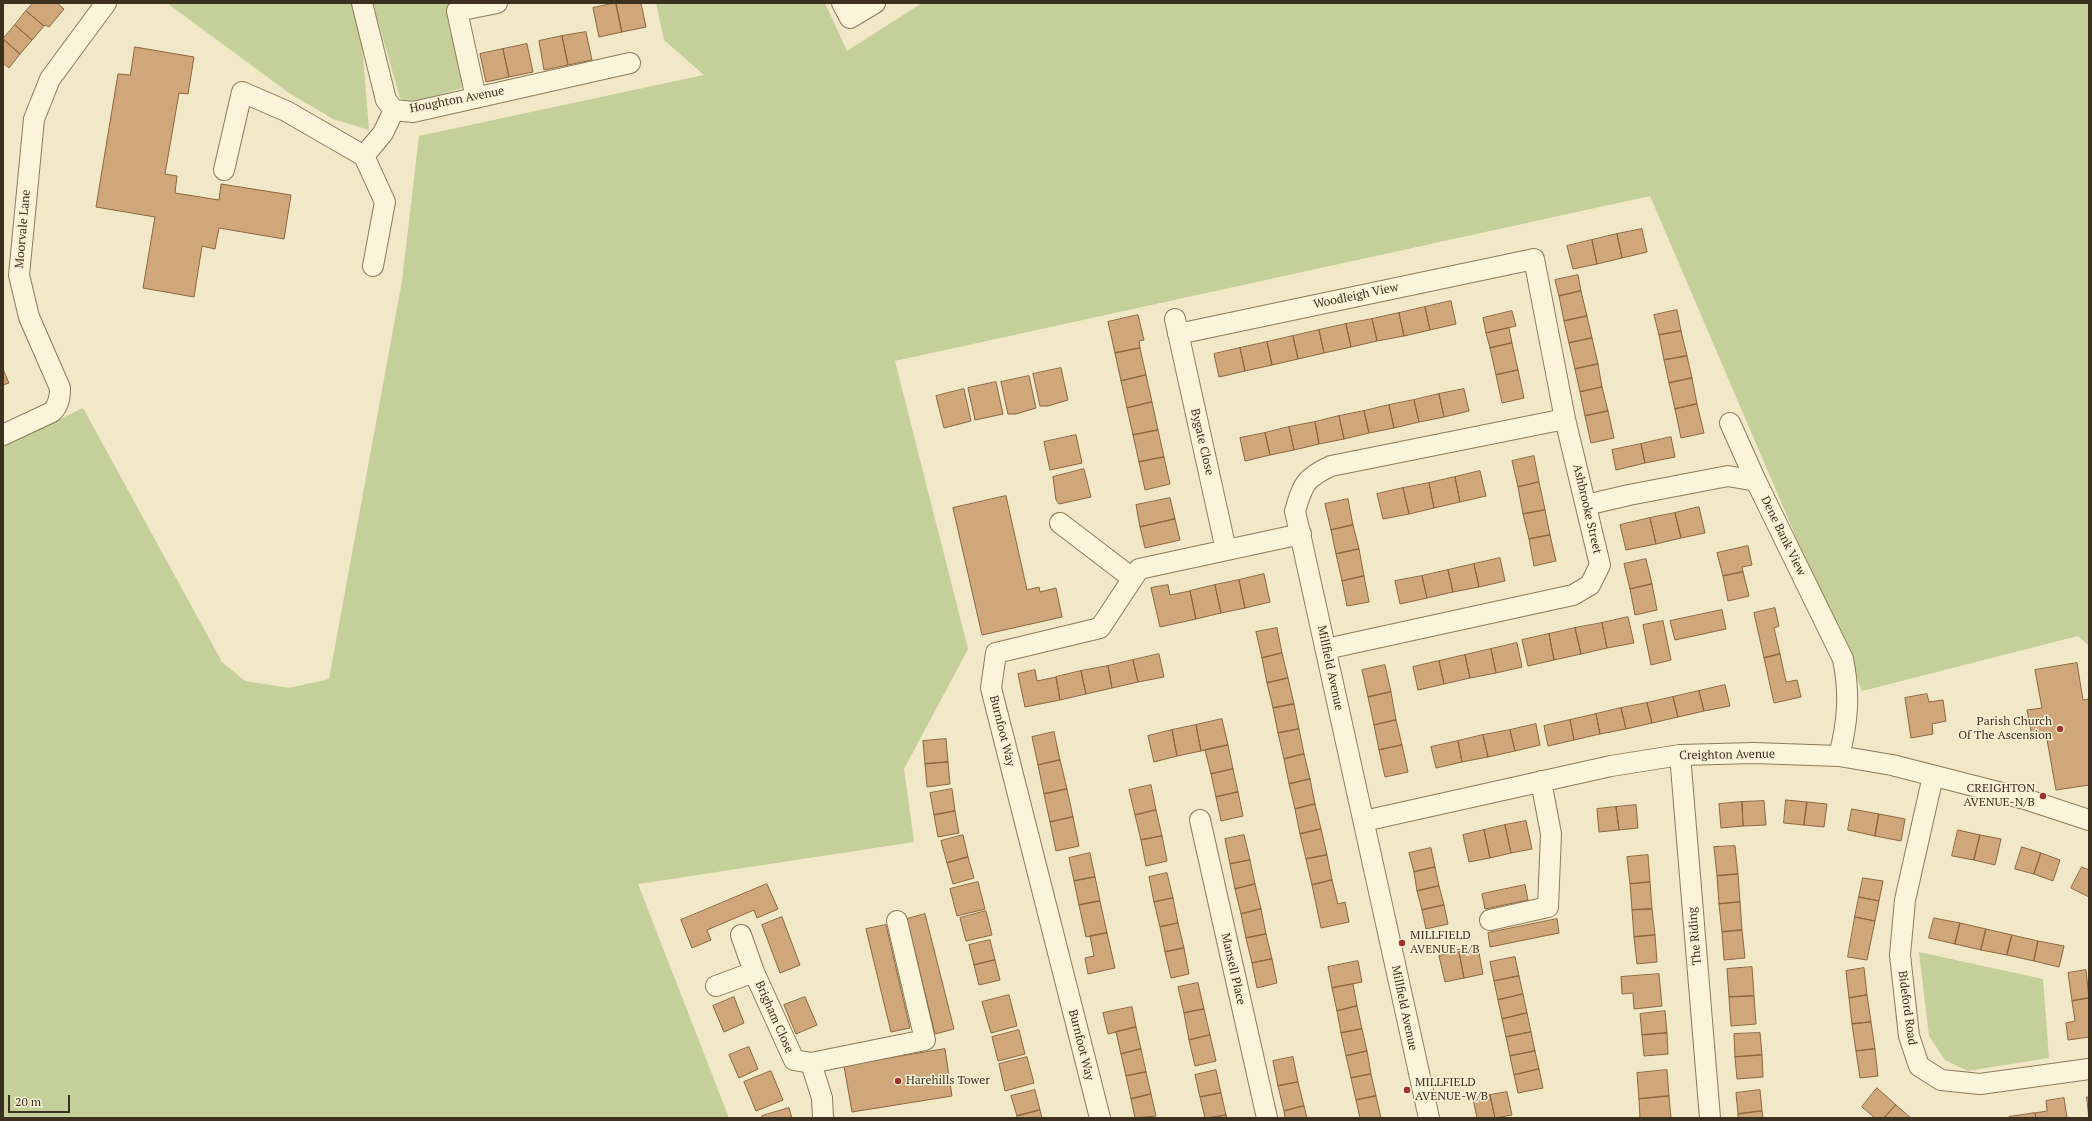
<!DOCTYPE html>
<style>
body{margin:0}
#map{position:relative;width:2092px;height:1121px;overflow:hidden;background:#f0e8c6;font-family:"PT Serif",serif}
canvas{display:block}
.frame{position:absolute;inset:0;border:4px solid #3c301f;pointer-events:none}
.scale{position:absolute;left:8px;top:1095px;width:62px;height:18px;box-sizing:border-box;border:2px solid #3c301f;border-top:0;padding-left:5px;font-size:12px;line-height:14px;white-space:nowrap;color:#3c301f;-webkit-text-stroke:3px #f7f1d6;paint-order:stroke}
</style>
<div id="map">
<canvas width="2092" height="1121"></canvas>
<div class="frame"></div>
<div class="scale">20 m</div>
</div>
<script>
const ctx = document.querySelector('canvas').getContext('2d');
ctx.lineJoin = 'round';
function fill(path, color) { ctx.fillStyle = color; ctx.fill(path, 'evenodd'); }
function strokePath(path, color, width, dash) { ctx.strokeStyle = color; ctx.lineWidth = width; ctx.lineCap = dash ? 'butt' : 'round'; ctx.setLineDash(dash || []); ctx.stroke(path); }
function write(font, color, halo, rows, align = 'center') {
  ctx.font = font + ' "PT Serif",serif'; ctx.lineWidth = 3; ctx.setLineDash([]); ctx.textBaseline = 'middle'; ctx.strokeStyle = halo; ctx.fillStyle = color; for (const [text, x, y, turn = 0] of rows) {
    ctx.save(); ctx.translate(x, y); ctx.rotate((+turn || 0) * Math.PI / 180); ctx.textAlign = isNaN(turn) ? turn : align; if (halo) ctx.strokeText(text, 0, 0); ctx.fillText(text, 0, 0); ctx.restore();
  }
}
const green = new Path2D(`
 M167,3H352L361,31L369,130L333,119L289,93Z
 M373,3H449L462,88L412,103L400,98Z
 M656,3H825L847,51L922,3H2089V646L2078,636L1862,691L1650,196L895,361L968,649L904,769L914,842L638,884L729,1118H3V446L83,408L222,662L245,681L289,688L329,679L402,281L419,136L704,75L664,40Z
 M1919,952L2043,979L2049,1058L1968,1071L1945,1060L1929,1036Z`);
const building = new Path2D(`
 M33,3H57L64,9L49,27L45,25L44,26L26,11Z
 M616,3L622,32L599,37L593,8Z
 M616,3H641L646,27L622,32Z
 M26,11L44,26L32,40L15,25Z
 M15,25L32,40L20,54L3,39Z
 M586,32L592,60L568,65L562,36Z
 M562,36L568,65L544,70L539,41Z
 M3,39L20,54L9,68L3,63Z
 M527,44L533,72L509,77L503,49Z
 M135,47L194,57L188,94L179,93L165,174L177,176L175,193L219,200L221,184L291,195L284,239L219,228L215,249L202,246L194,297L143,288L155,217L96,207L118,74L130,75Z
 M503,49L509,77L486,82L480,54Z
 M1642,229L1647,252L1622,258L1617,234Z
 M1617,234L1622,258L1597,264L1592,240Z
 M1592,240L1597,264L1573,269L1567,246Z
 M1578,275L1581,291L1559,296L1555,280Z
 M1581,291L1587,316L1564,321L1559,296Z
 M1451,301L1456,324L1430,330L1425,307Z
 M1425,307L1430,330L1404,336L1399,313Z
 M1677,310L1681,331L1659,335L1654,315Z
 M1512,311L1516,326L1486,333L1483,318Z
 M1399,313L1404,336L1377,341L1372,319Z
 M1138,315L1144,340L1139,341L1140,348L1115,353L1108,322Z
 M1587,316L1592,338L1569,343L1564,321Z
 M1372,319L1377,341L1351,347L1346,324Z
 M1346,324L1351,347L1324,353L1319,330Z
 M1509,328L1512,343L1490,348L1486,333Z
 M1319,330L1324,353L1298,359L1293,336Z
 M1681,331L1687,356L1664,360L1659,335Z
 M1293,336L1298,359L1272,365L1267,342Z
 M1592,338L1598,364L1575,369L1569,343Z
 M1267,342L1272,365L1245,371L1240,348Z
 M1512,343L1518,370L1496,375L1490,348Z
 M1140,348L1146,375L1121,381L1115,353Z
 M1240,348L1245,371L1219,377L1214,354Z
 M1687,356L1692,378L1669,383L1664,360Z
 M1598,364L1602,387L1580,392L1575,369Z
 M1061,368L1068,400L1048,406H1040L1033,374Z
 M3,369L9,383L3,385Z
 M1518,370L1524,398L1502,403L1496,375Z
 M1146,375L1152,402L1127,408L1121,381Z
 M1029,376L1036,408L1016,414H1008L1001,382Z
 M1692,378L1697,404L1675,409L1669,383Z
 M996,382L1003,414L975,420L968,388Z
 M1602,387L1608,411L1585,416L1580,392Z
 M964,389L971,421L944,428L936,396Z
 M1464,389L1469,411L1444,417L1439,394Z
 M1439,394L1444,417L1419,422L1414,400Z
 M1414,400L1419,422L1394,428L1389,405Z
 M1152,402L1158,430L1133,435L1127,408Z
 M1697,404L1704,433L1681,438L1675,409Z
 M1389,405L1394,428L1369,433L1364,411Z
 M1364,411L1369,433L1344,439L1339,416Z
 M1608,411L1614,438L1591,443L1585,416Z
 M1339,416L1344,439L1319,444L1315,422Z
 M1315,422L1319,444L1294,450L1289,427Z
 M1289,427L1294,450L1270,455L1265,433Z
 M1158,430L1164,457L1139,462L1133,435Z
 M1265,433L1270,455L1245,461L1240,438Z
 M1076,435L1082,463L1050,470L1044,442Z
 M1671,437L1675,457L1645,463L1641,444Z
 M1641,444L1645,463L1616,470L1612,450Z
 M1534,456L1539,482L1518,487L1512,461Z
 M1164,457L1170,484L1145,490L1139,462Z
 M1084,469L1091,497L1059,504L1056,500L1053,477Z
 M1480,471L1486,496L1460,502L1455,477Z
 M1455,477L1460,502L1434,508L1429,483Z
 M1539,482L1545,510L1523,514L1518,487Z
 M1429,483L1434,508L1409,514L1403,488Z
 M1403,488L1409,514L1383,519L1377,494Z
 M1006,496L1027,590L1039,587L1040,592L1056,588L1062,617L982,635L953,508Z
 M1170,498L1175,519L1140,527L1136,505Z
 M1348,499L1353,525L1331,530L1325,504Z
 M1699,507L1705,533L1681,538L1675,513Z
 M1545,510L1550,535L1529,539L1523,514Z
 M1675,513L1681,538L1656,544L1650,518Z
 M1650,518L1656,544L1626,550L1620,525Z
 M1175,519L1180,540L1145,548L1140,527Z
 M1353,525L1359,549L1336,554L1331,530Z
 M1550,535L1556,561L1534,566L1529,539Z
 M1748,546L1752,565L1742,567L1743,572L1723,576L1717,553Z
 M1359,549L1364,576L1342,581L1336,554Z
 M1500,558L1505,581L1479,587L1474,564Z
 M1646,559L1652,584L1630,589L1624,564Z
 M1474,564L1479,587L1453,592L1448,570Z
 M1448,570L1453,592L1427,598L1422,576Z
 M1743,572L1749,596L1728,601L1723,576Z
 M1264,574L1270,602L1245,608L1239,580Z
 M1364,576L1369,602L1347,606L1342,581Z
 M1422,576L1427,598L1400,604L1395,581Z
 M1239,580L1245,608L1221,613L1215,585Z
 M1652,584L1657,610L1635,615L1630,589Z
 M1168,585L1170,595L1190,591L1196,619L1160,627L1151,588Z
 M1215,585L1221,613L1196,619L1190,591Z
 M1775,608L1779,626L1774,628L1780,654L1764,658L1754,613Z
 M1722,610L1726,629L1675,640L1670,621Z
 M1628,617L1634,643L1607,648L1602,623Z
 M1663,621L1671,660L1651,665L1643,625Z
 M1602,623L1607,648L1581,654L1575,628Z
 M1277,628L1282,653L1262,658L1256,632Z
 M1575,628L1581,654L1554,660L1549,634Z
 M1549,634L1554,660L1528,666L1522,640Z
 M1517,643L1522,667L1496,673L1491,649Z
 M1491,649L1496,673L1470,678L1465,655Z
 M1282,653L1288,678L1267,683L1262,658Z
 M1159,654L1164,677L1138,682L1133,660Z
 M1780,654L1786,682L1797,680L1801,697L1774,703L1764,658Z
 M1465,655L1470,678L1444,684L1439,661Z
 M1133,660L1138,682L1112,688L1108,666Z
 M1439,661L1444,684L1418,690L1413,667Z
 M2077,663L2083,700L2089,699V785L2056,790L2046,734L2032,736L2027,710L2042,708L2035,670Z
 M1385,665L1391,692L1368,697L1362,670Z
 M1108,666L1112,688L1086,694L1081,671Z
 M1035,670L1037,681L1056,677L1060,700L1025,707L1018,674Z
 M1081,671L1086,694L1060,700L1056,677Z
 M1288,678L1294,704L1273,708L1267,683Z
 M1725,685L1730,706L1704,711L1699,691Z
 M1699,691L1704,711L1678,717L1673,697Z
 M1391,692L1396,720L1374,725L1368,697Z
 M1927,694L1929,702L1943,700L1946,721L1932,724L1933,734L1911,738L1905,698Z
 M1673,697L1678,717L1652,723L1647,703Z
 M1647,703L1652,723L1626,729L1621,708Z
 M1294,704L1299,729L1278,733L1273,708Z
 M1621,708L1626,729L1600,734L1596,714Z
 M1596,714L1600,734L1574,740L1570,720Z
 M1222,719L1228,745L1201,751L1196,725Z
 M1396,720L1402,745L1379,750L1374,725Z
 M1570,720L1574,740L1548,746L1544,726Z
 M1536,724L1540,745L1515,751L1510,730Z
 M1196,725L1201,751L1177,756L1172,730Z
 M1299,729L1304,754L1284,759L1278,733Z
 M1172,730L1177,756L1154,762L1148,736Z
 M1510,730L1515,751L1488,757L1483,735Z
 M1054,732L1060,760L1038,765L1032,737Z
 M1483,735L1488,757L1462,762L1458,741Z
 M946,739L948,762L925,764L923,741Z
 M1458,741L1462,762L1436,768L1431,747Z
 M1228,745L1233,769L1211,774L1205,750Z
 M1402,745L1408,772L1385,777L1379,750Z
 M1304,754L1310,779L1289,784L1284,759Z
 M1060,760L1067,789L1044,794L1038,765Z
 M948,762L950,784L927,787L925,764Z
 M1233,769L1238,792L1216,797L1211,774Z
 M1310,779L1315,804L1295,809L1289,784Z
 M1151,785L1156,810L1135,815L1129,790Z
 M952,789L955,811L934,815L930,793Z
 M1067,789L1073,817L1050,822L1044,794Z
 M1238,792L1243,816L1221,821L1216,797Z
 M1786,800L1807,802L1804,825L1784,823Z
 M1764,801L1766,825L1743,826L1742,802Z
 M1742,802L1743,826L1721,828L1719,804Z
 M1807,802L1827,804L1824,827L1804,825Z
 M1315,804L1321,829L1300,834L1295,809Z
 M1636,805L1638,828L1619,830L1616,807Z
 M1616,807L1619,830L1599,832L1597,809Z
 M1852,809L1879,814L1875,836L1848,830Z
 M1156,810L1162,836L1141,840L1135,815Z
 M955,811L959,833L938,837L934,815Z
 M1879,814L1905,819L1901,841L1875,836Z
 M1073,817L1079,846L1056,851L1050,822Z
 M1526,821L1532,849L1511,853L1505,825Z
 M1505,825L1511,853L1490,858L1484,830Z
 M1321,829L1327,855L1306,859L1300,834Z
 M1484,830L1490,858L1469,862L1463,835Z
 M1958,830L1980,835L1974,860L1952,856Z
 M963,835L968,857L947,863L941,841Z
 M1244,835L1250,860L1230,864L1225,839Z
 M1980,835L2001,839L1995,865L1974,860Z
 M1162,836L1167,861L1146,866L1141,840Z
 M1735,846L1738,874L1717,876L1714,847Z
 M2022,847L2041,853L2034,874L2015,869Z
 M1431,848L1435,867L1414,872L1409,853Z
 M1090,853L1095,877L1074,881L1069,858Z
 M2041,853L2060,860L2053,881L2034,874Z
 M1327,855L1332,880L1312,885L1306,859Z
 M1648,855L1650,882L1630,884L1627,857Z
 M968,857L974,878L953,884L947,863Z
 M1250,860L1255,884L1235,889L1230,864Z
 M1435,867L1439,886L1417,891L1414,872Z
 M2082,867L2089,870V897L2071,888Z
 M1167,873L1173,898L1154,902L1149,877Z
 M1738,874L1740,902L1719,904L1717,876Z
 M1095,877L1100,901L1079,905L1074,881Z
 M1863,878L1883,881L1879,901L1859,897Z
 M1332,880L1338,904L1345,902L1349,922L1321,928L1312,885Z
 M978,882L985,909L957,916L950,889Z
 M1650,882L1652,909L1632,910L1630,884Z
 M767,884L778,909L757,918L754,910L707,930L711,940L692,948L681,920Z
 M1255,884L1261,909L1241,914L1235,889Z
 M1525,885L1528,900L1485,909L1482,894Z
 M1439,886L1444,905L1422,910L1417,891Z
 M1859,897L1879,901L1875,921L1855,917Z
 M1173,898L1178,923L1160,927L1154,902Z
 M1100,901L1107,933L1086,937L1079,905Z
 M1740,902L1742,930L1722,932L1719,904Z
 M1444,905L1448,924L1426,929L1422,910Z
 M1261,909L1266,934L1246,938L1241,914Z
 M1652,909L1655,935L1634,937L1632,910Z
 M986,911L992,935L966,941L960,918Z
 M925,914L954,1029L935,1034L907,919Z
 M782,917L800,965L780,973L762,925Z
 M1855,917L1875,921L1867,960L1848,957Z
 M1934,918L1960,923L1955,944L1929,938Z
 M1557,919L1559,933L1490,947L1488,933Z
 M1178,923L1184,948L1165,952L1160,927Z
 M1960,923L1986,929L1981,950L1955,944Z
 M886,925L910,1028L891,1032L866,929Z
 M1986,929L2012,935L2007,955L1981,950Z
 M1742,930L1745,958L1724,960L1722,932Z
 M1107,933L1115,968L1088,974L1085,958L1094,956L1090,936Z
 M1266,934L1272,959L1252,963L1246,938Z
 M1655,935L1657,962L1637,964L1634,937Z
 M2012,935L2038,941L2034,961L2007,955Z
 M990,940L995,960L974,965L969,945Z
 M2038,941L2064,946L2059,967L2034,961Z
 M1184,948L1189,974L1171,978L1165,952Z
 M1478,948L1483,974L1464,978L1459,952Z
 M1459,952L1464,978L1445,982L1439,956Z
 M1515,957L1519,976L1494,981L1490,962Z
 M1272,959L1277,983L1257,988L1252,963Z
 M995,960L1000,980L979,985L974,965Z
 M1358,961L1362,982L1332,988L1328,967Z
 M1752,967L1754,996L1729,997L1727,969Z
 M1864,968L1867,995L1849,998L1846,971Z
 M2086,970L2089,998L2072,1001L2068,973Z
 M1659,974L1662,1006L1634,1009L1633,993L1622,994L1621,977Z
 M1519,976L1523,994L1498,1000L1494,981Z
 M1198,983L1204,1009L1184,1013L1178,987Z
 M1353,984L1357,1006L1337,1011L1332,988Z
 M1523,994L1527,1013L1502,1019L1498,1000Z
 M1009,995L1017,1026L991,1033L982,1002Z
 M1867,995L1871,1022L1852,1024L1849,998Z
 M1754,996L1756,1024L1731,1026L1729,997Z
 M734,997L744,1023L724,1032L713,1006Z
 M805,997L817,1025L796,1034L784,1005Z
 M2089,998V1037L2068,1040L2066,1023L2075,1021L2072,1001Z
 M1357,1006L1362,1029L1341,1033L1337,1011Z
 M1132,1007L1136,1027L1108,1034L1103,1013Z
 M1204,1009L1210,1035L1189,1040L1184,1013Z
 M1665,1011L1667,1033L1642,1035L1640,1014Z
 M1527,1013L1531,1032L1506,1037L1502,1019Z
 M1871,1022L1875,1049L1856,1051L1852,1024Z
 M1136,1027L1141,1049L1121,1054L1116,1032Z
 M1362,1029L1367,1051L1346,1056L1341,1033Z
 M1019,1030L1025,1054L998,1061L992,1037Z
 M1531,1032L1535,1051L1510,1056L1506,1037Z
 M1667,1033L1668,1054L1644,1056L1642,1035Z
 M1760,1033L1762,1055L1735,1057L1734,1034Z
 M1210,1035L1216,1061L1195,1066L1189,1040Z
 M749,1047L758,1069L739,1078L729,1055Z
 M945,1049L952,1096L852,1112L844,1066Z
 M1141,1049L1146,1072L1126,1076L1121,1054Z
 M1875,1049L1878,1076L1860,1078L1856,1051Z
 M1367,1051L1371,1074L1351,1078L1346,1056Z
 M1535,1051L1539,1069L1514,1075L1510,1056Z
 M1762,1055L1763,1077L1737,1079L1735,1057Z
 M1027,1057L1034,1083L1005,1091L999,1064Z
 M1293,1057L1298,1082L1278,1086L1273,1061Z
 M1539,1069L1543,1088L1518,1093L1514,1075Z
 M1216,1070L1221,1093L1200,1097L1195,1075Z
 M1667,1070L1669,1096L1639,1099L1637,1073Z
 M771,1071L783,1100L756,1111L744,1082Z
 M1146,1072L1151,1094L1131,1099L1126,1076Z
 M1371,1074L1376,1096L1356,1100L1351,1078Z
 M1298,1082L1304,1106L1284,1111L1278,1086Z
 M1877,1088L1896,1105L1884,1118H1875L1862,1107Z
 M1035,1090L1040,1110L1017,1116L1011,1096Z
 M1760,1090L1762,1111L1738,1114L1736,1093Z
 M1507,1092L1512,1115L1495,1118L1490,1095Z
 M1221,1093L1226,1115L1205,1118L1200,1097Z
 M1151,1094L1156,1116L1135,1118L1131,1099Z
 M1490,1095L1495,1118H1477L1473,1099Z
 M1376,1096L1381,1118H1360L1356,1100Z
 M1669,1096L1671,1118H1640L1639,1099Z
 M2087,1097H2089V1118Z
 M2064,1098L2067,1118H2036L2035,1113L2047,1111L2046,1101Z
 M1896,1105L1911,1118H1884Z
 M1304,1106L1307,1118H1285L1284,1111Z
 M789,1108L792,1118H762V1116Z
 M1040,1110L1042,1118H1017V1116Z
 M1762,1111L1763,1118H1738V1114Z
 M2035,1113L2036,1118H2009V1117Z
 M1226,1115L1227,1118H1214Z`);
const minor = new Path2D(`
 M362,3L386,100L394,110L413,112L630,63
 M842,3L850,18L875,3
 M476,98L457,11L497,3
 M224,170L242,92L286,111L364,156
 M373,266L385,202L364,156L383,133L394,110
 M1175,319L1226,550
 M1178,334L1534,259L1565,419L1600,565L1590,585L1573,595L1326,649
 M1730,423L1756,481
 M3,435L52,412C59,405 60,397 60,388L29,317L19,275L34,119L50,79L106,3
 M1586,505L1629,495L1728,476L1756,481L1843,659C1850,694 1848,721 1839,756
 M1060,523L1132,578
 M1680,755L1710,1118
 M1933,776L1905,900L1900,955L1909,1036L1919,1066L1941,1080L1980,1084L2089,1069
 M1200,820L1267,1118
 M1364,821L1611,766L1680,755L1754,753L1839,756L1892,765L2025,799L2089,820
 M1490,920L1548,907L1551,834L1541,781
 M741,935L754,972L794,1060L811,1063L822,1098L823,1118
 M716,986L754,972
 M811,1063L925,1040L897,921
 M1100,1118L991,688L996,653L1100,628L1139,569L1301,534
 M1429,1118L1295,511C1303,484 1305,478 1331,466L1565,419`);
const markers = [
 [2060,729,4,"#9e3328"],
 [2043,796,4,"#9e3328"],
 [1402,943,4,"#9e3328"],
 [898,1081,4,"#9e3328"],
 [1407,1090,4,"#9e3328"]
];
const streetNames = [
 ["Houghton Avenue",457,100,-11],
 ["Moorvale Lane",23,229,-85],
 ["Woodleigh View",1356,296,-12],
 ["Bygate Close",1202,442,77],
 ["Ashbrooke Street",1587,509,77],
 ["Dene Bank View",1783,536,64],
 ["Millfield Avenue",1330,668,78],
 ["Burnfoot Way",1002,731,76],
 ["Creighton Avenue",1727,755,-1],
 ["The Riding",1695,936,-95],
 ["Mansell Place",1233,969,77],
 ["Millfield Avenue",1404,1008,78],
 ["Bideford Road",1907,1008,82],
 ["Brigham Close",774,1017,66],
 ["Burnfoot Way",1081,1045,76]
];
const poiNames = [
 ["Parish Church",2052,722,"right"],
 ["Of The Ascension",2052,736,"right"],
 ["CREIGHTON",2035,789,"right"],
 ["AVENUE-N/B",2035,803,"right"],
 ["MILLFIELD",1410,936],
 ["AVENUE-E/B",1410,950],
 ["Harehills Tower",906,1081],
 ["MILLFIELD",1415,1083],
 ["AVENUE-W/B",1415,1097]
];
fill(green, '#c4cf99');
fill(building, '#d0a67b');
strokePath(building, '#8d663f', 1);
strokePath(minor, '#8d7a5b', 22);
strokePath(minor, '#faf4da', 20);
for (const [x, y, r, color] of markers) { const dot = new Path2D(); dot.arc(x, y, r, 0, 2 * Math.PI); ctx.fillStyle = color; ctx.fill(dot); strokePath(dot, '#f7f1d6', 1.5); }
write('12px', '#3c301f', '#f7f1d6', streetNames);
write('12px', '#3c301f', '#f7f1d6', poiNames, 'left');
</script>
